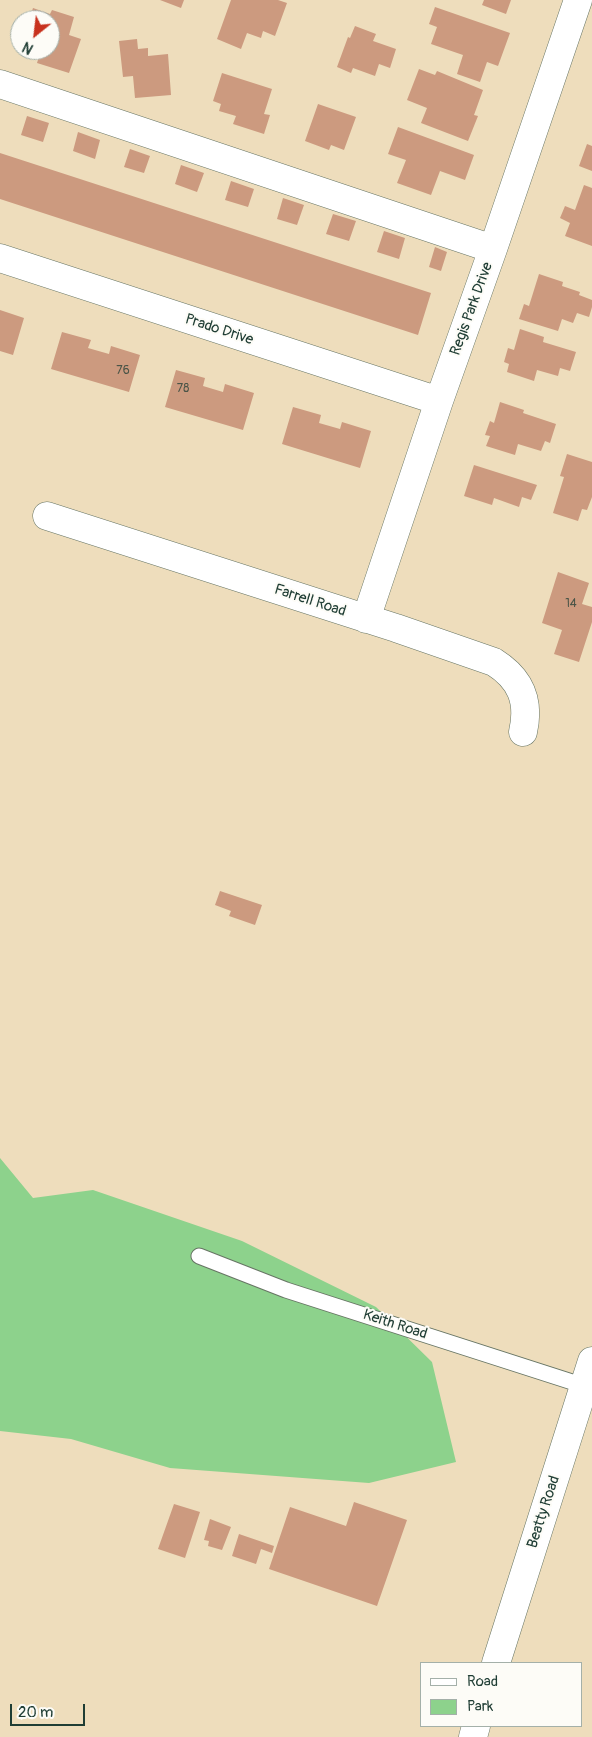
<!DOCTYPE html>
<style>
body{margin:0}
#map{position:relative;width:592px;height:1737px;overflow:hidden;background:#eeddbc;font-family:Pangolin,sans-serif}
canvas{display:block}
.legend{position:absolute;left:420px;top:1662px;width:162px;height:65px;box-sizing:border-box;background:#fdfcf7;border:1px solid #a4b0a9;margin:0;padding:6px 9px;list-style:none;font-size:15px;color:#1f3d34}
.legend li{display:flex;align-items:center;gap:10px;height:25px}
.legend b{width:25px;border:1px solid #a4b0a9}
.north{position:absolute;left:10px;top:10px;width:50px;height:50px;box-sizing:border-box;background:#fdfcf7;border:1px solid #a4b0a9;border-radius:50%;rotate:209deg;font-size:14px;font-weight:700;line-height:20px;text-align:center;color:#1f3d34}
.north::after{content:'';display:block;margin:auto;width:18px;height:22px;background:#c8321e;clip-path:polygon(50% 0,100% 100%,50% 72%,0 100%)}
.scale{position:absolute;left:10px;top:1704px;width:75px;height:22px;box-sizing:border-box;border:2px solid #1f3d34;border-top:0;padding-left:6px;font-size:15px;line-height:18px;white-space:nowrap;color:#1f3d34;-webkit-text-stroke:4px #fdfcf7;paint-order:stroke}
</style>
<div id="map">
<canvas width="592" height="1737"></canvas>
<ul class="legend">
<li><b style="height:6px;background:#fff"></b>Road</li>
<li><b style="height:14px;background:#8dd28c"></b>Park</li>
</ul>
<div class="north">N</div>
<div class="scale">20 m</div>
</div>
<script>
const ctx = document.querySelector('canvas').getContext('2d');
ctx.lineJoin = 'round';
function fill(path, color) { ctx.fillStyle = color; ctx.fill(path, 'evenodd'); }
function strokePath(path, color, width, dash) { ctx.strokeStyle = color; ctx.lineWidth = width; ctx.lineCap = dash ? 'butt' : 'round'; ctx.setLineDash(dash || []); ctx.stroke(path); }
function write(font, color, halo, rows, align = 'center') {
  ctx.font = font + ' Pangolin,sans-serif'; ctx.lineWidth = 4; ctx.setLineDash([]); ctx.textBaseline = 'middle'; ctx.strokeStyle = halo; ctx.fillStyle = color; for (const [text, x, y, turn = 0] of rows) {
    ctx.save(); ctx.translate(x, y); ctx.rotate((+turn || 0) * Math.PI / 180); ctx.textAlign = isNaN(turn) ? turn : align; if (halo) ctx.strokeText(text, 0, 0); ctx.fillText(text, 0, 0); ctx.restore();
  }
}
const green = new Path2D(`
 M0,1158L33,1198L93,1190L242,1241L376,1307L432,1362L456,1462L369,1483L170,1468L71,1439L0,1431Z`);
const building = new Path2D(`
 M160,0H184L181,8Z
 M231,0H278L287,3L275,36L263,31L261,38L247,33L241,49L217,39Z
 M484,0H511L506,14L482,5Z
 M435,7L510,33L498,66L487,62L480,82L457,74L463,55L431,44L437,27L429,24Z
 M33,8L50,14L52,10L74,17L69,35L81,39L69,73L37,63L41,50H50V20H29Z
 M355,26L376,34L373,41L396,49L390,68L379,64L375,76L353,68L351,73L337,67L348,37L350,38Z
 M137,39L138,49L148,48V56L168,54L171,95L135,98L133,76L123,77L119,41Z
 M419,69L435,75L437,71L483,90L474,115L478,116L468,141L421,123L427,108L407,100Z
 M222,73L272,89L264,114L270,115L264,134L233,124L236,116L219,111L221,104L213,101Z
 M318,104L356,117L344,150L331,145L329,150L305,141Z
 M27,116L49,123L43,142L21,135Z
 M398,127L474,155L465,180L440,171L431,195L397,183L406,160L388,154Z
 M78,132L100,140L95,159L73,151Z
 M587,144L592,146V171L579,166Z
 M130,149L150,156L144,173L124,167Z
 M0,153L431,293L418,335L0,199Z
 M181,165L204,173L197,192L175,184Z
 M231,181L254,189L248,207L225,200Z
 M584,185L592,188V246L565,236L570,223L560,218L565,206L575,210Z
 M283,198L304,205L297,225L277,219Z
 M333,214L356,221L349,241L326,234Z
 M384,231L405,238L399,259L377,252Z
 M435,247L447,252L441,271L429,267Z
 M539,274L563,282L562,286L580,292L579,295L592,300V307L589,317L577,313L573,323L562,319L558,331L519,319L524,304L529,306Z
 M0,310L24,318L13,355L0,351Z
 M520,329L544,337L543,342L576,352L570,371L560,368L558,376L537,370L534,381L507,372L509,364L504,362L508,348L514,350Z
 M62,332L91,340L88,348L109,354L111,346L140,355L129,392L51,369Z
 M176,370L205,378L203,386L223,392L225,384L254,393L243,430L165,407Z
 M500,402L524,410L523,413L556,424L550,443L545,441L541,451L518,444L515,455L486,446L490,436L485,435L490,421L494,423Z
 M293,407L321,415L319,423L340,429L342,422L371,431L360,468L282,444Z
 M567,454L592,462V497L587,510L582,509L578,521L553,513L564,477L560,476Z
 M474,465L537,485L531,500L522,497L519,507L494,498L492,505L464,496Z
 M558,572L589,583L582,604L592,607V622L579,662L554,654L562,630L542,623Z
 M220,891L262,905L255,925L229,916L231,911L215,905Z
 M354,1502L407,1520L377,1606L269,1569L290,1507L346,1526Z
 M174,1504L200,1512L185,1558L158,1549Z
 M210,1519L231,1527L222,1550L208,1546L209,1541L204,1540Z
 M239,1534L274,1546L272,1553L261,1549L256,1564L232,1556Z`);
const lane = new Path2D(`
 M199,1256L286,1290L591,1388`);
const street = new Path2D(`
 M0,84L493,249
 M0,258L439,401
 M47,516L396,628L494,662C521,679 530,701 523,732
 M366,619L439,401L493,249L578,0
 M496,1663L592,1361
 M473,1737L476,1726`);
const numberNames = [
 ["76",123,371],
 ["78",183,389],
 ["14",571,604]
];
const streetNames = [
 ["Regis Park Drive",472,309,-70],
 ["Prado Drive",219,330,18],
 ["Farrell Road",310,601,18],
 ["Keith Road",395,1325,18],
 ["Beatty Road",544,1512,-72]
];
fill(green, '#8dd28c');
fill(building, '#cc9a7f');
strokePath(lane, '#677564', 17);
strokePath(street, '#677564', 29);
strokePath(lane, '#fff', 15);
strokePath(street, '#fff', 28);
write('12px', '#4a5447', null, numberNames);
write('15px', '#1f3d34', '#fdfcf7', streetNames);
</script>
